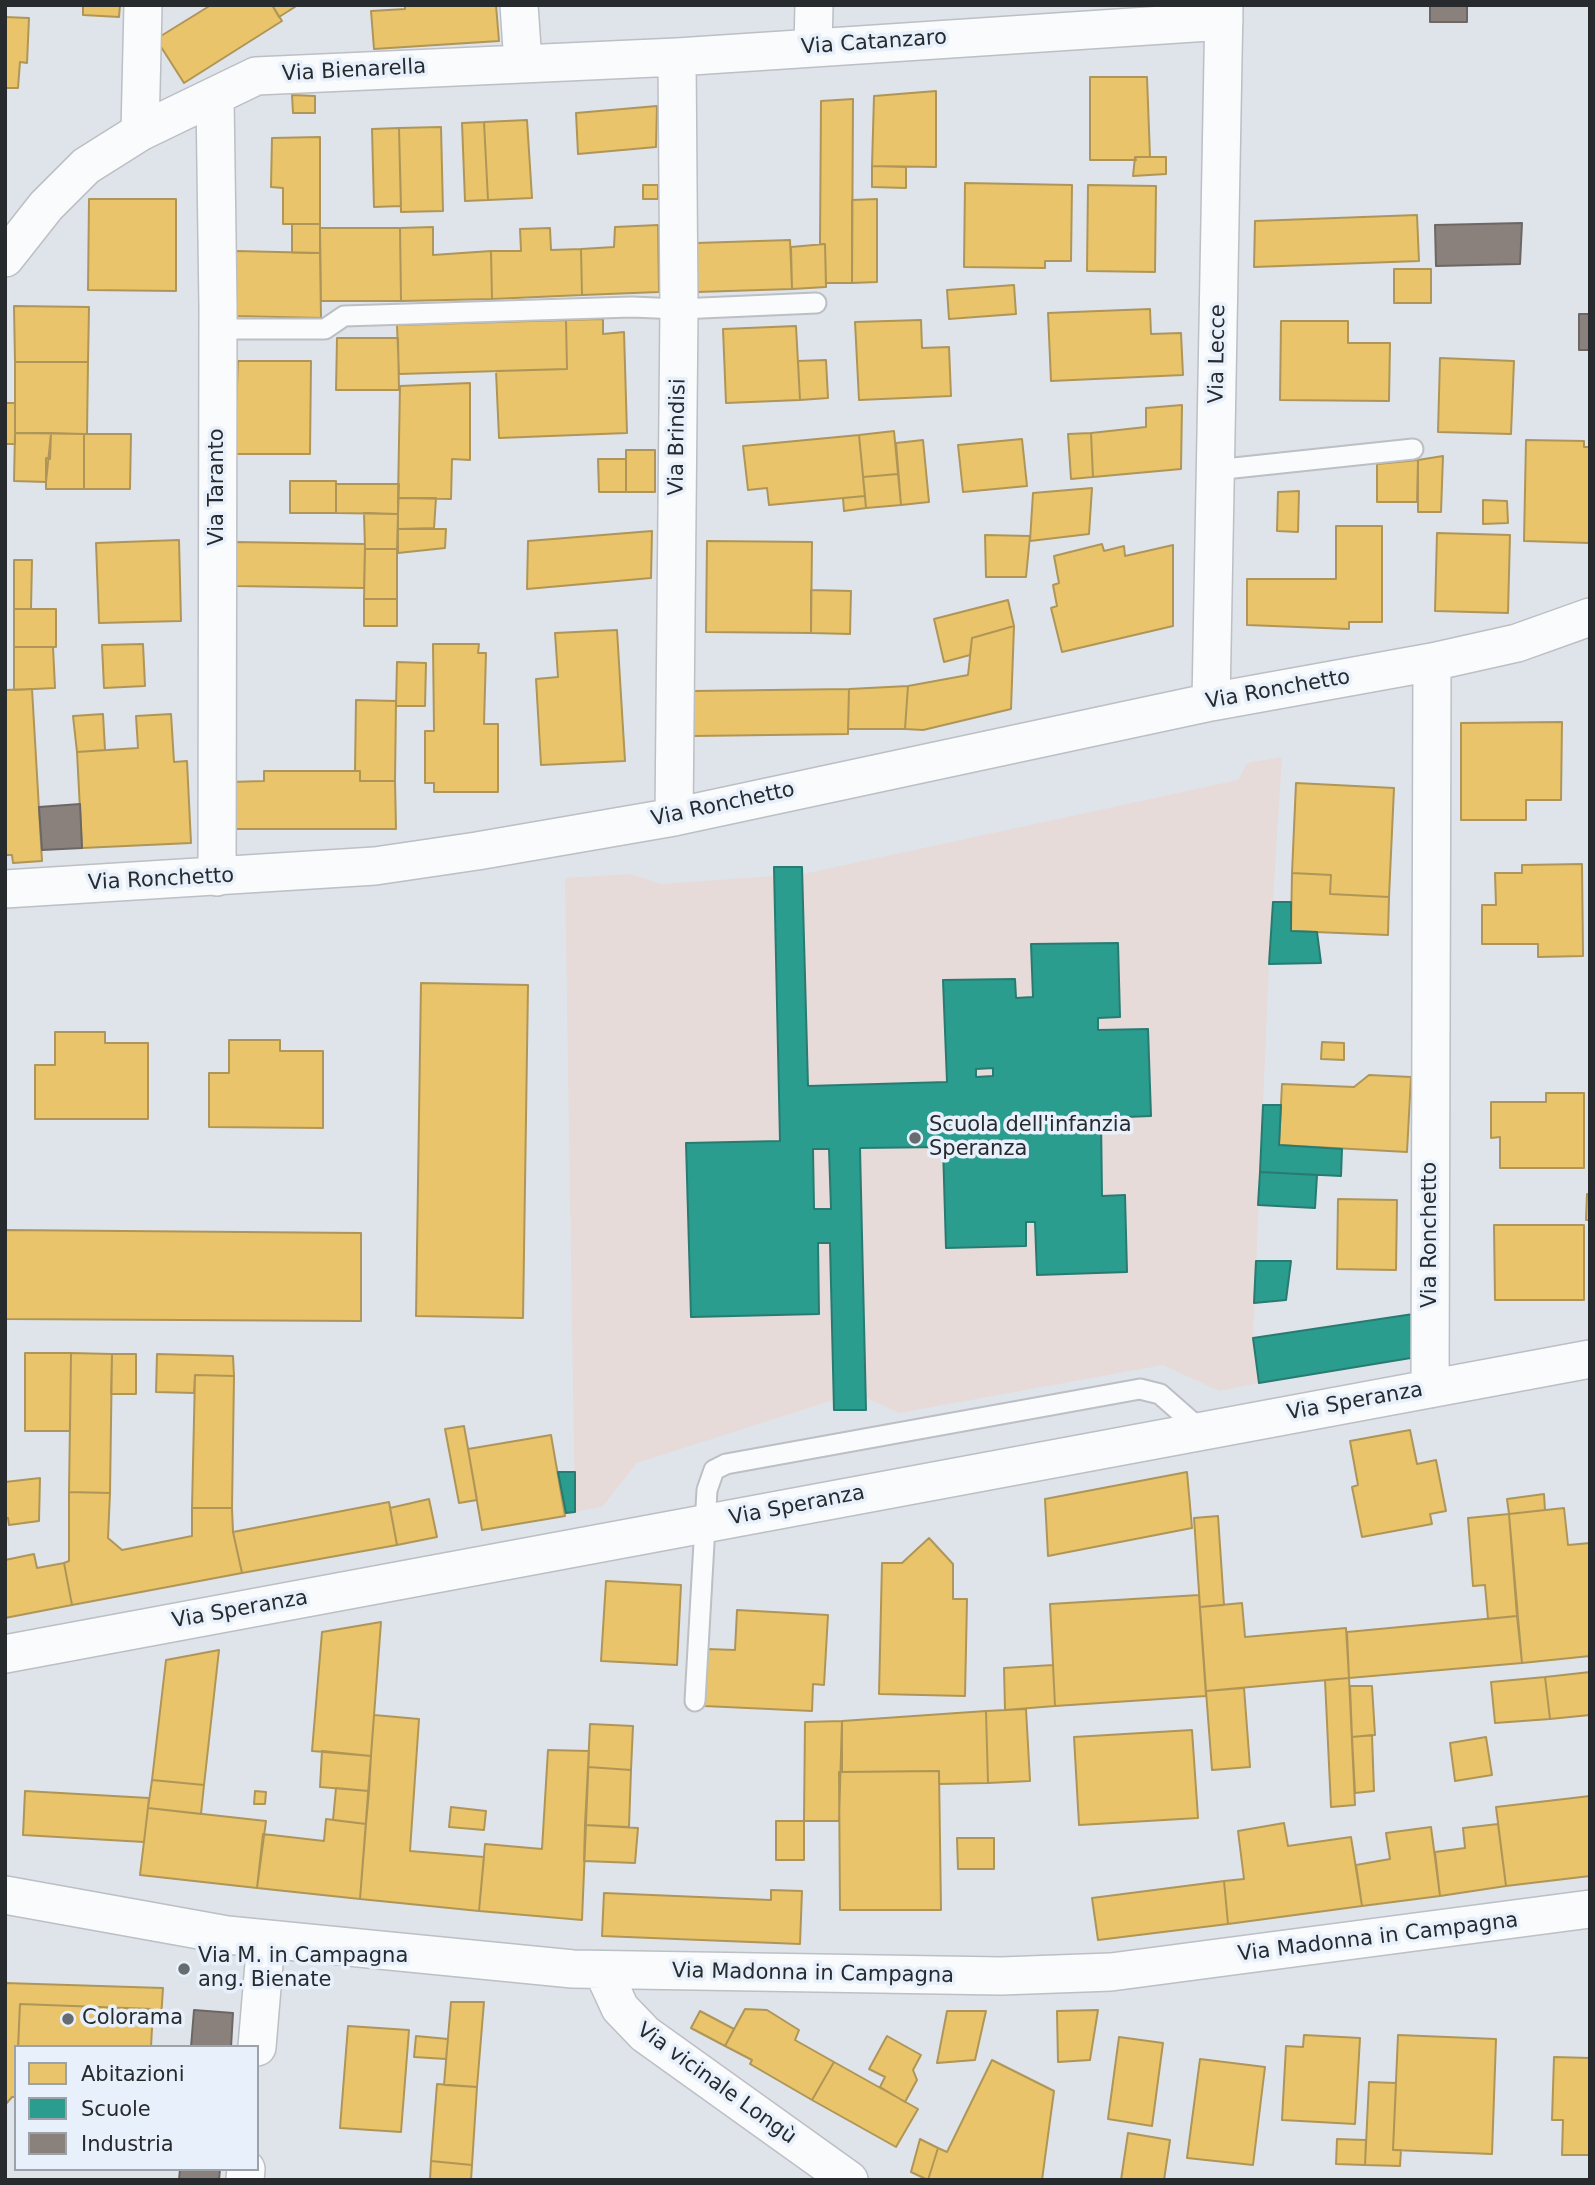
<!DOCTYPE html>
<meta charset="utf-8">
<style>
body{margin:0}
#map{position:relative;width:1595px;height:2185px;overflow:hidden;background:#dfe4ea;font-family:"DejaVu Sans",sans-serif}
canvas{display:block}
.frame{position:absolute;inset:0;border:7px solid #272b2e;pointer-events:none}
.legend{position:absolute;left:14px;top:2045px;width:245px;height:126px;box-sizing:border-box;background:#e8f1fb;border:2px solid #9ba2a9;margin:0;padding:9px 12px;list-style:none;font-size:21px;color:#272b2e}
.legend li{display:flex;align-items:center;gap:14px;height:35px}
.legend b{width:35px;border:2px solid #9ba2a9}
</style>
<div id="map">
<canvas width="1595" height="2185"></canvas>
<div class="frame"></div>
<ul class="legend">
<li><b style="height:19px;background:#e9c46a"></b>Abitazioni</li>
<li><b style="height:19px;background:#2a9d8f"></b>Scuole</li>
<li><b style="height:19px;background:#8a817c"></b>Industria</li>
</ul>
</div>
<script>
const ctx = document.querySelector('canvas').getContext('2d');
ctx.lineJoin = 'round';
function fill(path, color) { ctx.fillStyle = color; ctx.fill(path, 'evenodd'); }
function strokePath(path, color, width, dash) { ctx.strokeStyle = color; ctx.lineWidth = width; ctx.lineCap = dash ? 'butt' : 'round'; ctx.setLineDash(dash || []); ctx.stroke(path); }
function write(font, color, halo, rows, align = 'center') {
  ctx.font = font + ' "DejaVu Sans",sans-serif'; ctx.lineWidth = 7; ctx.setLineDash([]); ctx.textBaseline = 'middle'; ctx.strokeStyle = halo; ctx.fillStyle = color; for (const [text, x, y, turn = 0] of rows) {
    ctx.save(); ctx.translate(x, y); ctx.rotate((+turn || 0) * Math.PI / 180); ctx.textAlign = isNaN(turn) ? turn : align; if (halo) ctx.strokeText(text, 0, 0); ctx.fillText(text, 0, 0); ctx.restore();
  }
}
const education = new Path2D(`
 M1282,757L1269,964L1253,1338L1259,1383L1219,1391L1163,1365L899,1413L867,1398L866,1410H834L833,1400L637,1463L602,1507L575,1512L565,878L631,874L661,884L773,876L774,867H802L803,874L1238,780L1247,763Z`);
const homes = new Path2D(`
 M75,5H120L119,17L83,15V6Z
 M211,5H272L282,21L184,83L156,39Z
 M272,5H298L279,17Z
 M405,5H496L499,41L374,49L371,11L405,9Z
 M5,17L29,18L27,63L20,62L18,88H5Z
 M1090,77H1147L1150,157H1135L1136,160H1090Z
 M936,91V167L872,166L874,96Z
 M292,95L315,96V113H293Z
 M853,99L852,283H826L825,244H820L821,101Z
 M657,106L656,147L578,154L576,113Z
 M527,120L532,198L488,200L484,122Z
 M484,122L488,200L465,201L462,123Z
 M441,127L443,211L401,212L399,128Z
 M399,128L401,206L374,207L372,129Z
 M320,137V224H283V188L271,187L272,138Z
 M1135,157H1166V174L1133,176Z
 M872,166L906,167V188L872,187Z
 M965,183L1072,185L1071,261H1045V268L964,267Z
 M643,185H658V199H643Z
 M1088,185L1156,186L1155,272L1087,271Z
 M89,199H176V291L88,290Z
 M877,199V282L852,283V200Z
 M1417,215L1419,261L1254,267L1255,221Z
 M292,224H320V253H292Z
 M658,225L659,292L582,295L581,249L614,247L615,227Z
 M433,227V255L491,251L492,299L401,301L400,228Z
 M320,228H400L401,301H321Z
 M550,228L551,250L581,249L582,295L492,299L491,251H521L520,229Z
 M790,240L792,289L697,292L696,243Z
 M825,244L826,287L792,289L791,247Z
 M236,251L320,253L321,318L235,316Z
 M1394,269H1431V303H1394Z
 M1014,285L1016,314L949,319L947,290Z
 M14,306L89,307L88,362H15Z
 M1150,309L1151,334L1181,333L1183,375L1051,381L1048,313Z
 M603,319V334L624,332L627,433L499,438L496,371L567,369L566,320Z
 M566,320L567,369L399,374L397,325Z
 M921,320L922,348L949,347L951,396L859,400L855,322Z
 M1281,321H1348V343H1390L1389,401L1280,400Z
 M796,326L800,400L726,403L723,329Z
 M337,338H398L399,390H336Z
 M1440,358L1514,361L1511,434L1438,432Z
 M826,360L828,398L800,400L798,361Z
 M238,361H311L310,454H234Z
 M15,362H88L87,434L15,433Z
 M470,383V460L452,459L451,499L398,498L400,386Z
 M5,403H15V444H5Z
 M1182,405L1181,469L1093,477L1091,433L1146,427V408Z
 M894,431L898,474L863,477L859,435Z
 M15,433H51L46,482L14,481Z
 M51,433L84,434V489H46V458L50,459Z
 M1091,433L1093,477L1071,479L1068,434Z
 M84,434H131L130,489H84Z
 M859,435L865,496L769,505L767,488L748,490L743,446Z
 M1022,439L1027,486L963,492L958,445Z
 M923,440L929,502L901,505L896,443Z
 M1526,440L1584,441V447H1590V543L1524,541Z
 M626,450H655V492H626Z
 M1443,456L1441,512H1418V460Z
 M598,459H626V492H599Z
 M1418,460L1417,502H1377V464Z
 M898,474L901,505L866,508L863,477Z
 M290,481H336V513H290Z
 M336,484H399L398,514L336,513Z
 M1092,488L1089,534L1030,541L1033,493Z
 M1299,491L1298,532L1277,531L1278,492Z
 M865,496L866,508L844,511L843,498Z
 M398,498H436L434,528L398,529Z
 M1483,500L1507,501L1508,523L1483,524Z
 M364,513L398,514L397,549H365Z
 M1336,526H1382V622H1349V629L1247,625V579H1336Z
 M398,529H446L445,548L398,553Z
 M652,531L651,578L527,589L528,541Z
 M1437,533L1510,535L1508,613L1435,611Z
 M985,535L1030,536L1026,577H986Z
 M179,540L181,621L99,623L96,543Z
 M707,541L812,542L811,633L706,632Z
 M235,542L365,544L364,588L234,586Z
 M1102,544L1104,551L1124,546L1125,556L1173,545V626L1062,652L1051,608L1057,606L1053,585L1059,583L1054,556Z
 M365,549H397V599H364Z
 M14,560H32L31,609H14Z
 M811,590L851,591L850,634L811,633Z
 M364,599H397V626H364Z
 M1008,600L1014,626L972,638L970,655L944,662L934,619Z
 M14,609H56V647H14Z
 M1014,626L1011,709L923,730L905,729L908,686L968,675L972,638Z
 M617,630L625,761L541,765L536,679L558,677L555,633Z
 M143,644L145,686L104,688L102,645Z
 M433,644H479L478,653H486L484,724H498V792H434V783H425V731H434Z
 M14,647H53L55,688L14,690Z
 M397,662L426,663L425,706H396Z
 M908,686L905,729H848L849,689Z
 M32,689L42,861L13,863L12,855H5V690Z
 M849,689L848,734L693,736L694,691Z
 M356,700L396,701L395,781H360V771H355Z
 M103,714L105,750L77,752L73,716Z
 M171,714L174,762L187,761L191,843L82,848L77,752L138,748L136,716Z
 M1562,722L1561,800H1526V820H1461V723Z
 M264,771H360V781H395L396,829H230V782L264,781Z
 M1296,783L1394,788L1389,897L1330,894L1331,875L1292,873Z
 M1582,864L1583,956L1538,957V944H1482V905H1496L1495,873H1522V865Z
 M1292,873L1331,875L1330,894L1389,897L1388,935L1291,931Z
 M421,983L528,985L523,1318L416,1316Z
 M55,1032H105V1043H148V1119H35V1065H55Z
 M229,1040H280V1051H323V1128L209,1127V1073H229Z
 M1322,1042L1344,1043V1060L1321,1059Z
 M1369,1075L1411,1077L1407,1152L1279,1145L1282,1084L1354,1087Z
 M1546,1093H1584V1168H1500V1137L1491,1138V1102H1546Z
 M1587,1194H1590V1220H1586Z
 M1338,1199L1397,1200L1396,1270L1337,1269Z
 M1494,1225H1584V1300H1495Z
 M5,1230L361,1233V1321L5,1319Z
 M25,1353H71L70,1431H25Z
 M71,1353L112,1354L110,1493L69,1492Z
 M112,1354H136V1394H111Z
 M157,1354L233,1356L234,1376L195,1375L194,1393L156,1392Z
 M195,1375L234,1376L232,1508H192Z
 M464,1426L477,1500L459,1503L445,1429Z
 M1410,1430L1417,1464L1436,1460L1446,1511L1430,1514L1432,1524L1362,1537L1352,1487L1358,1485L1350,1441Z
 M551,1435L565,1516L482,1530L468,1449Z
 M1187,1472L1192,1528L1048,1556L1045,1499Z
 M40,1478L39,1521L9,1525L8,1518H5V1482Z
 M69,1492L110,1493L108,1538L122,1550L192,1536V1508H232L233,1532L242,1573L72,1605L64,1563L69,1561Z
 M1544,1494L1545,1510L1509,1514L1507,1499Z
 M429,1499L437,1537L397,1545L390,1508Z
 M389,1502L397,1545L242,1573L233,1532Z
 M1564,1508L1568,1545L1590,1543V1656L1522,1663L1509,1514Z
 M1509,1514L1517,1616L1488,1619L1485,1585L1473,1586L1468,1518Z
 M1218,1516L1224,1605L1200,1607L1194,1518Z
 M929,1538L953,1564V1599H967L965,1696L879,1694L882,1563H902Z
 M34,1554L37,1568L64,1563L72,1605L5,1618V1560Z
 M606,1581L681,1585L677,1665L601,1661Z
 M1199,1595L1206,1696L1055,1706L1050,1604Z
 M1242,1603L1245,1637L1346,1628L1349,1678L1206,1691L1200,1607Z
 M737,1610L828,1615L824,1685L813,1684L812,1711L704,1706L707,1649L735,1650Z
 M1517,1616L1522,1663L1349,1678L1347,1632Z
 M381,1622L371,1756L312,1751L322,1632Z
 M219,1650L204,1785L152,1780L166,1660Z
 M1053,1665L1055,1706L1005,1710L1004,1668Z
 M1590,1672V1715L1550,1719L1545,1677Z
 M1545,1677L1550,1719L1495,1723L1491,1682Z
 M1349,1678L1355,1805L1331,1807L1325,1680Z
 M1350,1686H1372L1375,1735L1352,1737Z
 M1244,1688L1250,1767L1212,1770L1206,1691Z
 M1026,1709L1030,1781L988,1783L986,1711Z
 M986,1711L988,1783L939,1784V1771L842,1772V1721Z
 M374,1715L419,1719L410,1851L484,1857L479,1911L360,1899Z
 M842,1721L839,1821H804L805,1722Z
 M590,1724L633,1726L631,1770L588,1767Z
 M1192,1730L1198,1818L1079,1825L1074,1737Z
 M1372,1735L1374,1791L1355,1793L1352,1737Z
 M1486,1737L1492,1775L1455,1781L1450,1743Z
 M548,1750L589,1751L582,1920L479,1911L485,1844L542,1849Z
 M322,1751L371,1756L369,1791L320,1787Z
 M588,1767L631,1770L629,1827L585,1825Z
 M939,1771L941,1910H840L839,1772Z
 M152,1780L204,1785L201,1814L148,1808Z
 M336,1788L369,1791L366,1824L333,1820Z
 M25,1791L149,1798L144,1842L23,1835Z
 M255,1791L266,1792L265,1804H254Z
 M1590,1796V1876L1506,1886L1496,1807Z
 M451,1807L486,1811L484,1830L449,1827Z
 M148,1808L266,1821L257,1888L140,1875Z
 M326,1819L366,1824L360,1899L257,1888L263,1834L324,1841Z
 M776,1821H804V1860H776Z
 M1284,1823L1288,1846L1351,1837L1362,1906L1228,1924L1224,1881L1244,1879L1238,1831Z
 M1498,1824L1506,1886L1440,1896L1435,1852L1465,1848L1463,1828Z
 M585,1825L638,1828L635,1863L584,1861Z
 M1431,1827L1440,1896L1362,1906L1356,1865L1390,1859L1386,1833Z
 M957,1838H994V1869H958Z
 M1224,1881L1228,1924L1098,1940L1092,1898Z
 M771,1890L802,1891L800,1944L602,1936L604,1893L771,1900Z
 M5,1983L163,1988L161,2019H152L153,2009L20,2004L16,2097H12L5,2105Z
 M451,2002H484L477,2087L444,2085Z
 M20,2004L153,2009L151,2047H18Z
 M745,2009L767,2010L799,2030L795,2040L834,2062L812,2100L750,2064L752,2060L725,2046Z
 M1098,2010L1090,2060L1058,2062L1057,2011Z
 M700,2011L734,2029L725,2046L691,2028Z
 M947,2011H986L975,2060L937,2063Z
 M348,2026L409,2030L401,2132L340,2128Z
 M1304,2035L1360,2038L1355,2124L1282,2120L1286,2046L1303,2047Z
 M1398,2035L1496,2039L1492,2154L1393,2150Z
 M416,2036L448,2039L446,2059L414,2057Z
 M887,2036L921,2055L913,2070L917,2080L905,2102L880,2087L885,2077L869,2069Z
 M1119,2037L1163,2043L1152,2126L1108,2119Z
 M1554,2057L1590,2058V2155H1562L1563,2120H1552Z
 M1200,2059L1265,2067L1253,2165L1187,2158Z
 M992,2060L1054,2091L1042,2180H928L938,2148L947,2152Z
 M834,2062L918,2109L896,2147L812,2100Z
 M1369,2082L1396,2083L1393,2150H1401L1400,2166L1365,2165Z
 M437,2084L477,2087L472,2165L431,2161Z
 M1128,2133L1170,2140L1164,2180H1121Z
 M920,2139L938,2148L928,2180L911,2172Z
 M1337,2139L1366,2140L1365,2165L1336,2164Z
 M431,2161L472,2165L471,2180H430Z`);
const schools = new Path2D(`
 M774,867H802L808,1086L947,1082L943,980L1015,979L1016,998L1033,997L1031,944L1118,943L1120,1017L1098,1018V1030L1148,1029L1151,1116L1101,1118L1102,1196L1125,1195L1127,1272L1037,1275L1035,1222H1026V1246L946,1248L943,1147L860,1148L866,1410H834L830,1243H818L819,1314L691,1317L686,1143L780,1141ZM993,1068V1076L976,1077V1069ZM995,1145V1153L978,1154V1146ZM813,1149H829L831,1209H814Z
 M1273,902H1291V931L1317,932L1321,963L1269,964Z
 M1263,1105H1281L1279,1145L1342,1149L1341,1176L1260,1172Z
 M1260,1172L1317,1175L1315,1208L1258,1205Z
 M1256,1261H1291L1286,1300L1254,1303Z
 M1420,1313L1423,1356L1259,1383L1253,1338Z
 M558,1472H575V1512L566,1513Z`);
const industry = new Path2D(`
 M1430,5H1467V22H1430Z
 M1522,223L1520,264L1436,266L1435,225Z
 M1579,314H1590V350H1579Z
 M80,804L82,848L42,850L39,807Z
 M194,2010L233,2013L231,2047H191Z
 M180,2169H220L219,2180H179Z`);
const lane = new Path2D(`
 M218,329H325L344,316L632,307L679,309L816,303
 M1215,470L1413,449
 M695,1701L707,1490L714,1470L726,1464L1140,1389L1160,1394L1201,1430`);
const street = new Path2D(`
 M519,5L523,63
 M813,47L814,5
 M215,97L218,308L217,877
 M140,132L143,5
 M5,258L46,206L86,166L140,132L256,76L677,57L1224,21
 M1211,702L1224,5
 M674,817L679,309L677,57
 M5,889L375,866L477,851L674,817L1211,702L1432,662L1517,643L1590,617
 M1430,1389L1432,662
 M5,1654L1590,1359
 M5,1895L227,1935L573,1969L1001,1976L1111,1972L1590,1909
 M603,1971L620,2008L645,2034L849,2180
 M257,2047L266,1940
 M245,2180L246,2169`);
const markers = [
 [915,1138,7,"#676c70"],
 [184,1969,7,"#676c70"],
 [68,2019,7,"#676c70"]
];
const streetNames = [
 ["Via Catanzaro",874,43,-4],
 ["Via Bienarella",354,71,-3],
 ["Via Lecce",1218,354,-89],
 ["Via Brindisi",678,437,-89],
 ["Via Taranto",218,487,-90],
 ["Via Ronchetto",1278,690,-10],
 ["Via Ronchetto",723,805,-12],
 ["Via Ronchetto",161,880,-3],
 ["Via Ronchetto",1431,1235,-90],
 ["Via Speranza",1355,1402,-10],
 ["Via Speranza",797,1506,-11],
 ["Via Speranza",240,1610,-10],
 ["Via Madonna in Campagna",1378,1938,-7],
 ["Via Madonna in Campagna",813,1974,1],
 ["Via vicinale Longù",716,2084,36]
];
const poiNames = [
 ["Scuola dell'infanzia",929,1126],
 ["Speranza",929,1150],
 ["Via M. in Campagna",198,1957],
 ["ang. Bienate",198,1981],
 ["Colorama",82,2019]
];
fill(education, '#e6dbd8');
fill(homes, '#e9c46a');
strokePath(homes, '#af9658', 2);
fill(schools, '#2a9d8f');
strokePath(schools, '#297b72', 2);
fill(industry, '#8a817c');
strokePath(industry, '#6c6765', 2);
strokePath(lane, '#bcbfc4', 23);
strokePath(street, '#bcbfc4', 40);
strokePath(lane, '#fafbfc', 19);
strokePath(street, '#fafbfc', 37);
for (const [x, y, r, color] of markers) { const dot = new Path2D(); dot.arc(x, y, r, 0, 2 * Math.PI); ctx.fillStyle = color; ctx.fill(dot); strokePath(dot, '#e8f1fb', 2.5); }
write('21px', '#272b2e', '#e8f1fb', streetNames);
write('21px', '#272b2e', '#e8f1fb', poiNames, 'left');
</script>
